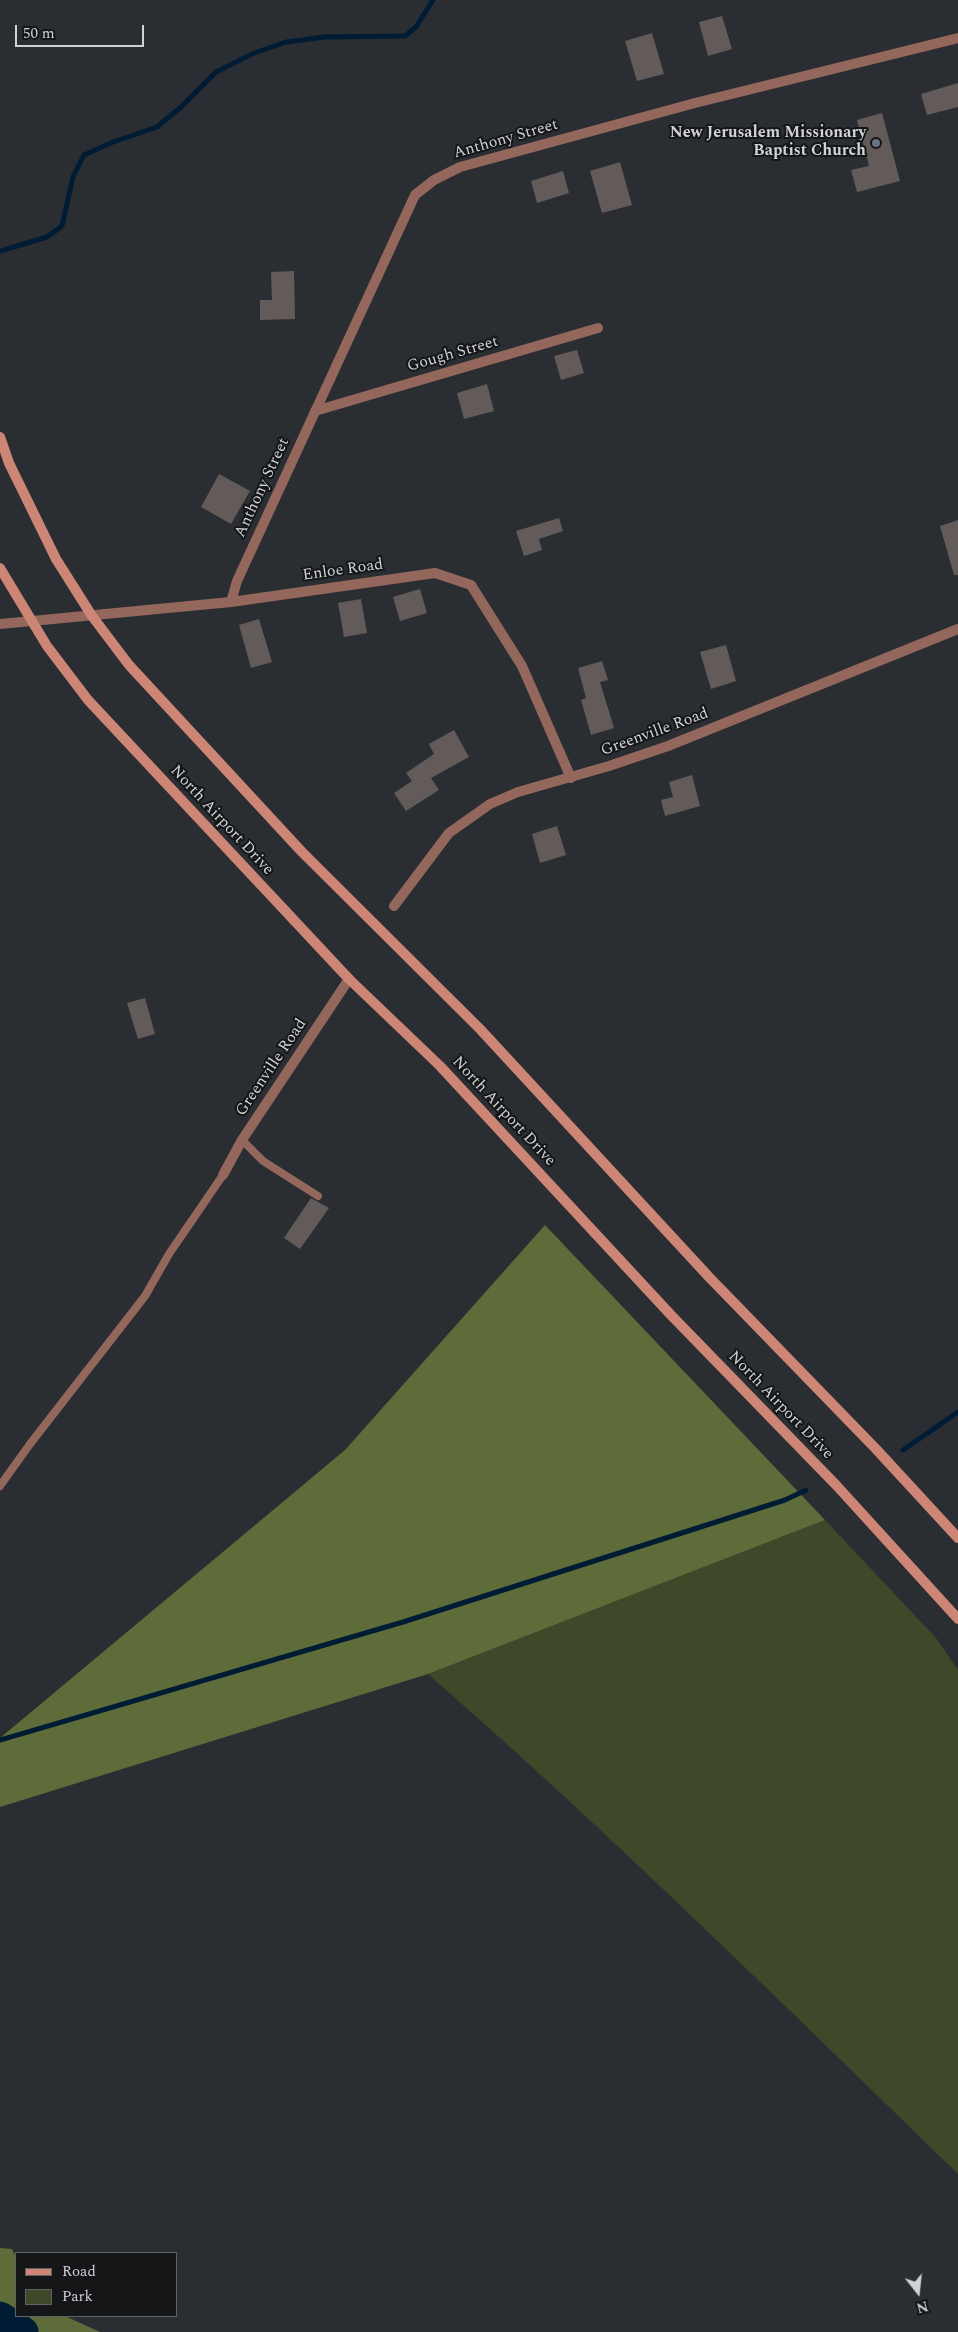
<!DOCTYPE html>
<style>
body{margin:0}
#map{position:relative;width:958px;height:2332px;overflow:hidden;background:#2a2e32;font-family:Spectral,serif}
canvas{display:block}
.legend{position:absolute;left:15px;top:2252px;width:162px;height:65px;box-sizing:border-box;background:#141618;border:1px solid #5f6164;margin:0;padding:6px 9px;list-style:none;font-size:15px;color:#d0d2d5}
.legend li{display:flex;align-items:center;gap:10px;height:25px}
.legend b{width:25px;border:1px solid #5f6164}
.north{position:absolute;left:893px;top:2267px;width:50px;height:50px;-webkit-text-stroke:4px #141618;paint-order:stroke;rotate:164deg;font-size:14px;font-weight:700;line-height:20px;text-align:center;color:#d0d2d5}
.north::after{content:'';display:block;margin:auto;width:18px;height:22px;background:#d0d2d5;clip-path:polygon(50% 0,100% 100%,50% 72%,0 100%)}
.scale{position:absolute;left:15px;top:25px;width:129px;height:22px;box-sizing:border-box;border:2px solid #d0d2d5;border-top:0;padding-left:6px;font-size:15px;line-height:18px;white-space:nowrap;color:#d0d2d5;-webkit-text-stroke:4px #141618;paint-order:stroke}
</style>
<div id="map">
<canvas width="958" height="2332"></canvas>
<ul class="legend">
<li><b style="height:6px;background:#cd8675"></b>Road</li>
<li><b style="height:14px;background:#3f4929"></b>Park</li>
</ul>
<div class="north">N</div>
<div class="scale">50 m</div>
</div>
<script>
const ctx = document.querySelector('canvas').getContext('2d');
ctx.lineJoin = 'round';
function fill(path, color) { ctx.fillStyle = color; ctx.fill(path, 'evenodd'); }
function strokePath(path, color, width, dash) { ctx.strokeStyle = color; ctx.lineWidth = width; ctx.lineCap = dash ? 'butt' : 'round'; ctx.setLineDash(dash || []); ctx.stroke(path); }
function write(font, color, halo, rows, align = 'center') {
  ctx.font = font + ' Spectral,serif'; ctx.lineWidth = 4; ctx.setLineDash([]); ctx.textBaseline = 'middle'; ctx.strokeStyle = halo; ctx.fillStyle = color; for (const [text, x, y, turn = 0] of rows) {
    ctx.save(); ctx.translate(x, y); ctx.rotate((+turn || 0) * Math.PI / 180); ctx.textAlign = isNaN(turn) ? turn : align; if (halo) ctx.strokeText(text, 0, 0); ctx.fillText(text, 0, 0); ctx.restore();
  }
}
const green = new Path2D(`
 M825,1520L936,1638L958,1670V2174C784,2005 611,1834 428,1674Z`);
const forest = new Path2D(`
 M545,1225L825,1520L428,1674L0,1807V1738L345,1450Z
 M0,2248L12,2249L16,2258V2316H65L100,2332H0Z`);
const stream = new Path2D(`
 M0,251L47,237L62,226L73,177L84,155L113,142L157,127L181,107L216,72L254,53L286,42L325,37L405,36L416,27L433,0
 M903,1450L958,1412
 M0,1740L403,1622L785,1500L806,1490`);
const river = new Path2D(`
 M0,2317L23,2332`);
const building = new Path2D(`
 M722,16L732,49L708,56L699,22Z
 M652,33L664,74L637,81L625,41Z
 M958,83V107L927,115L921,94Z
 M882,113L900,181L857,192L851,170L869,166L857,120Z
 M620,162L632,205L602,213L590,171Z
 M563,171L569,193L537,203L531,181Z
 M294,271L295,319L260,320V300H272L271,272Z
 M577,350L584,373L561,380L554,356Z
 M487,384L494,411L464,419L457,393Z
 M219,474L250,491L231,524L201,507Z
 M559,518L563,531L539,539L542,550L524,556L516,531Z
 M958,520V575H954L940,526Z
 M420,589L427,613L400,621L393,597Z
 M361,599L367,633L344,637L338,603Z
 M259,619L272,662L251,668L239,625Z
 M726,645L736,681L711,689L700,652Z
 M602,661L608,680L600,682L614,728L591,735L581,700L586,698L578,668Z
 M454,730L469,757L431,778L439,790L406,811L394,793L412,781L406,773L434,754L429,744Z
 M692,775L700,806L665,816L661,800L673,797L669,782Z
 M557,826L566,855L540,863L532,834Z
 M145,998L155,1034L138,1039L127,1003Z
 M311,1198L329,1208L300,1249L284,1238Z`);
const lane = new Path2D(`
 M242,1140L263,1161L318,1196
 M0,1486L30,1444L145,1296L169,1254L223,1175`);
const street = new Path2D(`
 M315,411L598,328
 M231,602L237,581L415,195L434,180L460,167L695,103L958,38
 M0,624L231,602L435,573L471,585L522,666L571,778
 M394,906L449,833L490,804L518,792L609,766L668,746L958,629
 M223,1175L242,1140L349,979`);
const secondary = new Path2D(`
 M0,437L9,463L56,559L92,616L129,665L302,852L480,1029L709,1277L876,1449L958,1538
 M0,568L47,646L88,700L349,979L440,1066L670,1314L837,1486L958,1619`);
const markers = [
 [876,143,5,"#6b7280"]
];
const poiNames = [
 ["New Jerusalem Missionary",866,134],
 ["Baptist Church",866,152]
];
const streetNames = [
 ["Anthony Street",506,140,-16],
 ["Gough Street",453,355,-16],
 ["Anthony Street",263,488,-65],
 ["Enloe Road",343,571,-8],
 ["Greenville Road",655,733,-20],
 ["North Airport Drive",221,821,47],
 ["Greenville Road",272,1068,-56],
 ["North Airport Drive",503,1112,47],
 ["North Airport Drive",780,1406,46]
];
fill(green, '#3f4929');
fill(forest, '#5e6c3a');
strokePath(stream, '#001b34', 5);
strokePath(river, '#001b34', 31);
fill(building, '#625b5a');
strokePath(lane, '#94675c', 8);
strokePath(street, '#94675c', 10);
strokePath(secondary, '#cd8675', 10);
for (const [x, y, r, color] of markers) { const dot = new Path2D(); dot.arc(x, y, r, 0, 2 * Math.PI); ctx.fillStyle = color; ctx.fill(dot); strokePath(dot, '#141618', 2); }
write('bold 16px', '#d0d2d5', '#141618', poiNames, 'right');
write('16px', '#d0d2d5', '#141618', streetNames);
</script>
